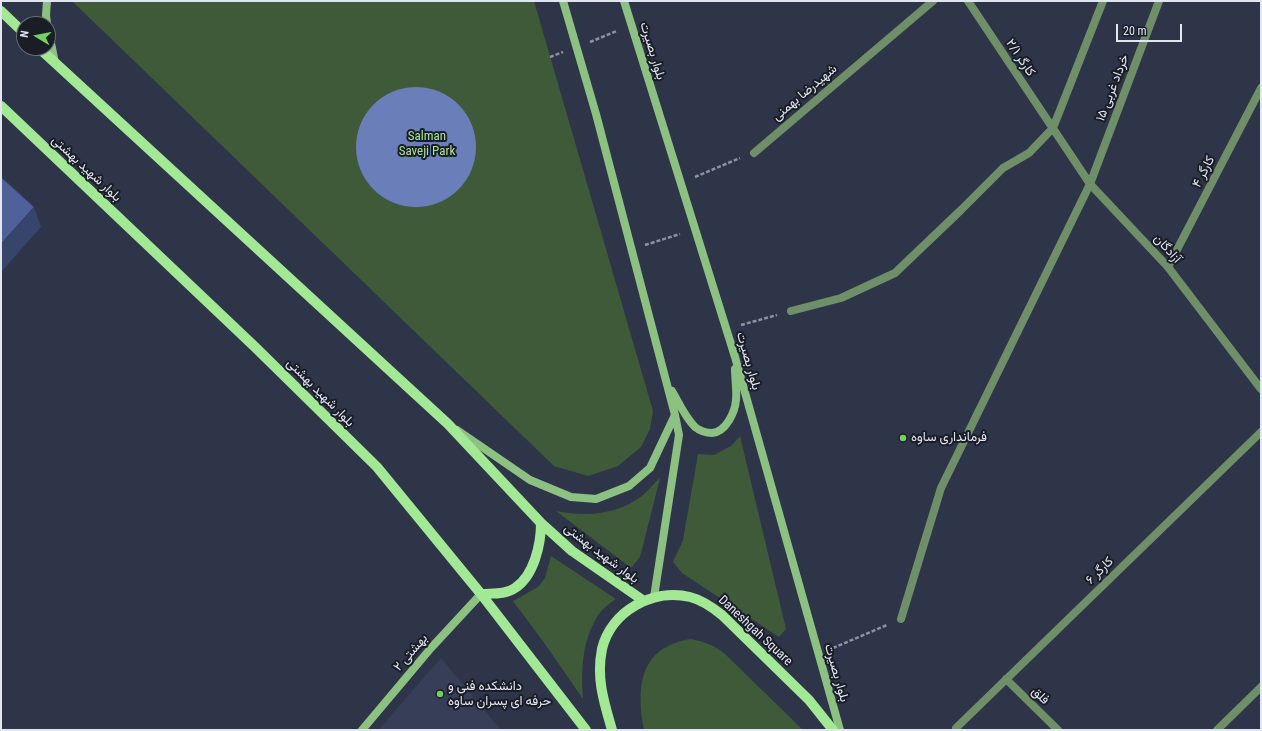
<!DOCTYPE html>
<meta charset="utf-8">
<style>
body{margin:0}
#map{position:relative;width:1262px;height:731px;overflow:hidden;background:#2e3549;font-family:"Roboto Condensed",sans-serif}
canvas{display:block}
.frame{position:absolute;inset:0;border:2px solid #e1e6f3;pointer-events:none}
.north{position:absolute;left:16px;top:16px;width:40px;height:40px;box-sizing:border-box;background:#1a1d26;border:1px solid #6a6d78;border-radius:50%;rotate:280deg;font-size:11px;font-weight:700;line-height:16px;text-align:center;color:#e1e6f3}
.north::after{content:'';display:block;margin:auto;width:14px;height:18px;background:#71d25e;clip-path:polygon(50% 0,100% 100%,50% 72%,0 100%)}
.scale{position:absolute;left:1116px;top:24px;width:66px;height:18px;box-sizing:border-box;border:2px solid #e1e6f3;border-top:0;padding-left:5px;font-size:12px;line-height:14px;white-space:nowrap;color:#e1e6f3;-webkit-text-stroke:3px #1a1d26;paint-order:stroke}
</style>
<div id="map">
<canvas width="1262" height="731"></canvas>
<div class="frame"></div>
<div class="north">N</div>
<div class="scale">20 m</div>
</div>
<script>
const ctx = document.querySelector('canvas').getContext('2d');
ctx.lineJoin = 'round';
function fill(path, color) { ctx.fillStyle = color; ctx.fill(path, 'evenodd'); }
function strokePath(path, color, width, dash) { ctx.strokeStyle = color; ctx.lineWidth = width; ctx.lineCap = dash ? 'butt' : 'round'; ctx.setLineDash(dash || []); ctx.stroke(path); }
function write(font, color, halo, rows, align = 'center') {
  ctx.font = font + ' "Roboto Condensed",Vazirmatn,sans-serif'; ctx.lineWidth = 4; ctx.setLineDash([]); ctx.textBaseline = 'middle'; ctx.strokeStyle = halo; ctx.fillStyle = color; for (const [text, x, y, turn = 0] of rows) {
    ctx.save(); ctx.translate(x, y); ctx.rotate((+turn || 0) * Math.PI / 180); ctx.textAlign = isNaN(turn) ? turn : align; if (halo) ctx.strokeText(text, 0, 0); ctx.fillText(text, 0, 0); ctx.restore();
  }
}
const built = new Path2D(`
 M441,658L501,730H378Z`);
const green = new Path2D(`
 M72,1H534L653,411L650,429L641,447L618,466L588,476L554,466Z
 M740,436L786,629L779,637L682,573L673,562L683,540L698,454L714,455L731,446Z
 M660,478L640,557L631,568L556,511C586,517 618,515 643,495C649,490 654,483 660,478Z
 M551,556L616,599C610,603 603,608 599,614C582,639 581,670 583,699L545,644L513,601L538,587L545,578Z
 M691,639C705,642 714,645 725,654L803,730H644C636,687 639,647 691,639Z`);
const water = new Path2D(`
 M356 147a60 60 0 1 1 120 0a60 60 0 1 1-120 0Z`);
const path = new Path2D(`
 M590,42L617,31
 M550,57L563,52
 M695,177L740,158
 M645,245L680,234
 M741,325L777,315
 M833,648L887,625`);
const street = new Path2D(`
 M968,1L1090,184L1168,267L1261,389
 M754,153L933,1
 M1168,267L1261,88
 M791,311L841,298L895,273L961,210L1003,168L1029,153L1053,128L1103,1
 M901,619L941,488L1090,184L1159,1
 M1006,679L1058,730
 M956,728L1261,432
 M1217,730L1261,687`);
const secondary = new Path2D(`
 M47,1L46,15L47,24
 M563,1L596,114L675,415L679,435L654,597
 M624,1L735,357L840,730
 M48,28L55,63
 M672,391C679,403 685,417 695,427C700,431 706,433 712,433C726,432 735,412 736,400C737,390 735,379 735,369
 M457,430L530,480L571,497L596,499L629,486L650,468L675,415
 M362,730L431,648L481,594`);
const primary = new Path2D(`
 M1,11L24,33
 M39,48L448,424L541,523L572,551L644,601
 M1,106L255,347L377,467L481,594L586,730
 M481,594C492,593 505,595 515,588C534,576 541,544 541,523
 M612,730C604,702 596,678 602,649C611,611 653,588 690,597C702,600 712,607 722,615L809,700L833,730`);
const shadedWall = new Path2D(`
 M34,207L41,227L1,272V244Z`);
const building = new Path2D(`
 M1,177L34,207L1,244Z`);
const markers = [
 [903,438,4,"#71d25e"],
 [440,694,4,"#71d25e"]
];
const streetNames = [
 ["بلوار بصیرت",652,51,73],
 ["کارگر ۲/۱",1020,58,56],
 ["۱۵ خرداد غربی",1113,88,-69],
 ["شهیدرضا بهمنی",805,93,-40],
 ["بلوار شهید بهشتی",86,169,43],
 ["کارگر ۴",1204,172,-63],
 ["آزادگان",1167,249,48],
 ["بلوار بصیرت",748,361,74],
 ["بلوار شهید بهشتی",320,393,45],
 ["بلوار شهید بهشتی",601,554,37],
 ["کارگر ۶",1100,571,-44],
 ["Daneshgah Square",755,631,43],
 ["بهشتی ۲",411,653,-49],
 ["بلوار بصیرت",836,673,74],
 ["فلق",1040,696,44]
];
const parkNames = [
 ["Salman",427,137],
 ["Saveji Park",427,152]
];
const poiNames = [
 ["فرمانداری ساوه",911,438],
 ["دانشکده فنی و",448,687],
 ["حرفه ای پسران ساوه",448,702]
];
fill(built, '#363e58');
fill(green, '#3e5a39');
fill(water, '#6a7eba');
strokePath(path, '#8c92a3', 2.5, [4, 2]);
strokePath(street, '#6e8f67', 8);
strokePath(secondary, '#8cc181', 8);
strokePath(primary, '#a3e895', 10);
fill(shadedWall, '#37446c');
fill(building, '#4e619a');
strokePath(building, '#37446c', 1);
for (const [x, y, r, color] of markers) { const dot = new Path2D(); dot.arc(x, y, r, 0, 2 * Math.PI); ctx.fillStyle = color; ctx.fill(dot); strokePath(dot, '#1a1d26', 1.5); }
write('13px', '#e1e6f3', '#1a1d26', streetNames);
write('13px', '#a6e798', '#1a1d26', parkNames);
write('13px', '#e1e6f3', '#1a1d26', poiNames, 'left');
</script>
